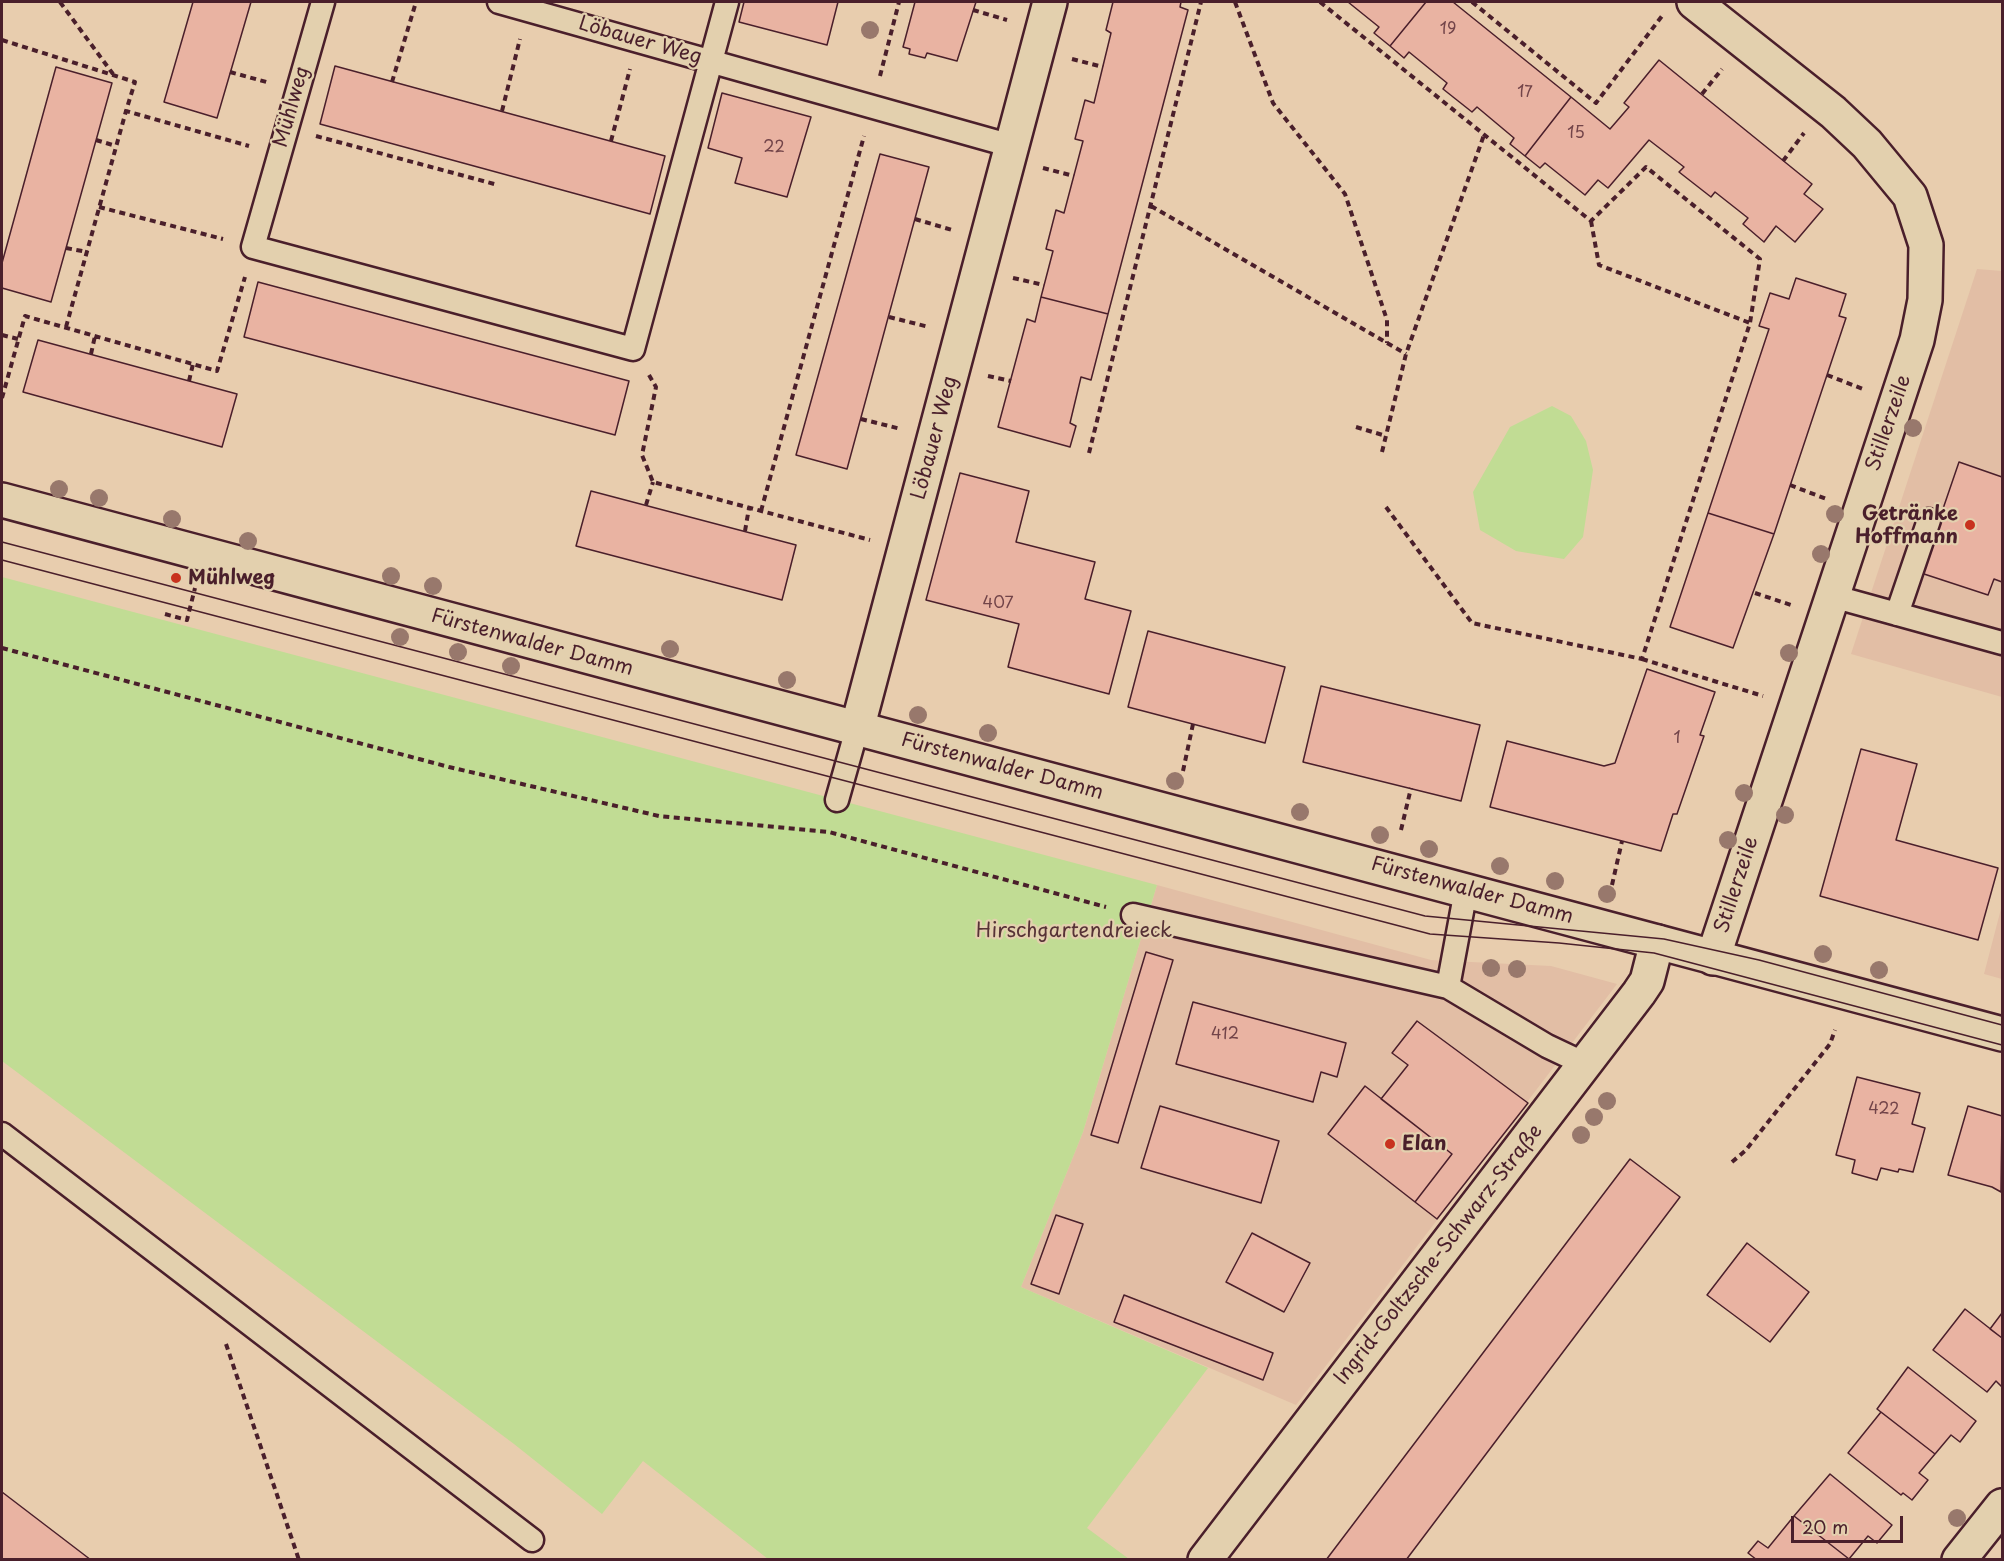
<!DOCTYPE html>
<meta charset="utf-8">
<style>
body{margin:0}
#map{position:relative;width:2004px;height:1561px;overflow:hidden;background:#e8cdae;font-family:"Playpen Sans",sans-serif}
canvas{display:block}
.frame{position:absolute;inset:0;border:3px solid #4a1f2b;pointer-events:none}
.scale{position:absolute;left:1791px;top:1516px;width:112px;height:27px;box-sizing:border-box;border:3px solid #4a1f2b;border-top:0;padding-left:8px;font-size:18px;line-height:21px;white-space:nowrap;color:#4a1f2b;-webkit-text-stroke:4px #e3d0ae;paint-order:stroke}
</style>
<div id="map">
<canvas width="2004" height="1561"></canvas>
<div class="frame"></div>
<div class="scale">20 m</div>
</div>
<script>
const ctx = document.querySelector('canvas').getContext('2d');
ctx.lineJoin = 'round';
function fill(path, color) { ctx.fillStyle = color; ctx.fill(path, 'evenodd'); }
function strokePath(path, color, width, dash) { ctx.strokeStyle = color; ctx.lineWidth = width; ctx.lineCap = dash ? 'butt' : 'round'; ctx.setLineDash(dash || []); ctx.stroke(path); }
function write(font, color, halo, rows, align = 'center') {
  ctx.font = font + ' "Playpen Sans",sans-serif'; ctx.lineWidth = 4.5; ctx.setLineDash([]); ctx.textBaseline = 'middle'; ctx.strokeStyle = halo; ctx.fillStyle = color; for (const [text, x, y, turn = 0] of rows) {
    ctx.save(); ctx.translate(x, y); ctx.rotate((+turn || 0) * Math.PI / 180); ctx.textAlign = isNaN(turn) ? turn : align; if (halo) ctx.strokeText(text, 0, 0); ctx.fillText(text, 0, 0); ctx.restore();
  }
}
const built = new Path2D(`
 M1977,269L2002,271V697L1851,654Z
 M1157,885L1431,960L1551,966L1617,984L1296,1405L1021,1287L1083,1132Z
 M2002,905V979L1984,974Z`);
const green = new Path2D(`
 M1552,406L1571,416L1586,441L1593,470L1583,537L1564,559L1516,551L1480,530L1473,492L1510,427Z
 M2,577L1157,885L1083,1132L1021,1287L1208,1368L1087,1528L1129,1559H768L643,1461L602,1514L514,1444L2,1061Z`);
const building = new Path2D(`
 M193,2H251L217,118L164,102Z
 M744,2H838L827,45L739,22Z
 M915,2H976L957,61L927,53L925,58L909,54L910,49L903,47Z
 M1113,2H1181L1180,7L1188,10L1108,314L1041,297L1053,251L1046,249L1056,210L1064,213L1083,141L1075,139L1085,100L1094,103L1111,33L1106,30Z
 M1348,2H1426L1390,46L1374,33L1379,27Z
 M1426,2H1453L1571,97L1525,156L1510,144L1514,138L1477,107L1472,112L1443,89L1447,83L1409,52L1404,58L1390,46Z
 M1659,60L1812,184L1804,194L1823,209L1795,242L1776,226L1764,242L1743,224L1748,218L1715,192L1711,197L1679,172L1684,167L1649,140L1608,188L1598,180L1585,195L1545,163L1540,168L1525,156L1571,97L1610,129L1629,107L1624,103Z
 M335,66L665,156L650,214L320,124Z
 M56,67L112,83L51,302L2,288V263Z
 M722,93L811,117L787,197L735,183L742,158L708,148Z
 M880,154L929,167L847,469L796,455Z
 M1796,278L1846,294L1839,316L1846,318L1774,534L1708,513L1769,329L1759,326L1770,293L1789,299Z
 M258,282L629,381L615,435L244,337Z
 M1041,297L1108,314L1091,380L1081,377L1070,423L1076,426L1070,447L998,427L1027,319L1035,322Z
 M38,340L237,394L222,447L23,392Z
 M1959,462L2002,477V582L1994,579L1988,595L1921,573Z
 M960,473L1029,491L1016,542L1095,562L1085,599L1131,611L1109,694L1008,667L1019,624L926,600Z
 M591,491L796,545L782,600L576,546Z
 M1708,513L1774,534L1733,648L1670,627Z
 M1148,631L1285,667L1265,743L1128,707Z
 M1647,669L1715,692L1700,735L1704,736L1677,814H1673L1661,851L1490,807L1507,741L1604,766L1615,763Z
 M1321,686L1480,725L1461,801L1303,762Z
 M1861,749L1917,764L1896,840L1998,868L1978,940L1820,896Z
 M1146,952L1173,960L1118,1143L1091,1135Z
 M1193,1002L1346,1043L1337,1077L1321,1072L1313,1102L1176,1064Z
 M1417,1021L1528,1103L1437,1219L1415,1202L1452,1154L1381,1099L1408,1065L1392,1053Z
 M1857,1077L1920,1093L1912,1124L1925,1128L1913,1172L1899,1169L1898,1172L1881,1168L1877,1180L1852,1173L1855,1160L1836,1155Z
 M1365,1086L1452,1154L1415,1202L1328,1134Z
 M1160,1106L1279,1141L1261,1203L1141,1168Z
 M1968,1106L2002,1116L2001,1192L1992,1187L1948,1175Z
 M1630,1159L1680,1197L1406,1560H1326Z
 M1056,1215L1083,1224L1059,1294L1031,1284Z
 M1252,1233L1310,1263L1284,1312L1226,1282Z
 M1747,1243L1809,1292L1770,1342L1707,1295Z
 M1124,1295L1273,1353L1263,1380L1114,1322Z
 M1965,1309L2002,1338V1387L1996,1381L1987,1392L1933,1350Z
 M2002,1313V1338L1990,1329Z
 M1908,1367L1976,1421L1960,1442L1951,1435L1935,1454L1877,1409Z
 M1881,1412L1935,1454L1919,1473L1928,1480L1912,1500L1903,1493L1901,1495L1848,1453Z
 M1830,1474L1892,1525L1877,1543L1868,1536L1849,1559L1794,1516Z
 M2,1492L91,1560H2Z
 M1794,1516L1849,1559L1757,1560L1748,1553L1758,1541L1768,1548Z`);
const path = new Path2D(`
 M60,2L113,74
 M1235,2L1273,103L1345,194L1387,320V343
 M1320,2L1591,221L1646,167L1760,259L1750,323L1642,659L1472,623L1386,507
 M1472,2L1596,103L1662,16
 M973,10L1007,20
 M2,40L135,82L126,111L249,146
 M1072,59L1103,67
 M230,72L270,83
 M880,76L899,2
 M392,82L416,2
 M1702,94L1722,69
 M502,111L520,39
 M316,136L498,185
 M96,140L116,146
 M611,141L630,69
 M1783,161L1804,133
 M1043,168L1074,176
 M1151,206L1406,354
 M99,207L223,239
 M915,219L952,230
 M1591,221L1599,265L1750,323
 M66,248L87,252
 M1013,278L1044,285
 M889,317L929,327
 M66,327L126,111
 M2,335L18,339
 M91,354L95,336
 M649,375L656,387L642,455L653,482L870,540
 M1827,375L1863,389
 M988,376L1011,381
 M189,381L193,364
 M2,398L25,316L217,371L245,277
 M861,419L901,429
 M1356,427L1386,436
 M1382,452L1406,354L1484,135
 M1089,453L1201,2
 M1790,485L1829,500
 M646,505L653,482
 M761,511L864,136
 M745,531L749,508
 M1755,593L1794,606
 M165,614L187,620L195,588
 M2,648L449,767L659,816L829,832L1106,907
 M1642,659L1763,696
 M1183,771L1193,724
 M1401,830L1411,788
 M1612,885L1622,841
 M1732,1162L1745,1151L1830,1044L1835,1030
 M226,1344L299,1560`);
const lane = new Path2D(`
 M323,2L253,247L633,349L727,2
 M499,2L1012,146
 M1832,596L2002,643
 M1897,614L1929,520
 M837,800L857,729
 M1466,890L1448,987L1547,1046L1585,1064
 M1133,915L1448,987
 M2,1134L532,1540`);
const street = new Path2D(`
 M1694,2L1833,112L1867,144L1910,196L1926,245L1925,300L1917,340L1713,958
 M857,729L1050,2
 M1205,1560L1639,993L1647,981L1657,942
 M1959,1560L2002,1506`);
const secondary = new Path2D(`
 M2,500L2002,1034`);
const tram = new Path2D(`
 M2,542L1425,916L1664,939L1759,960L2002,1025
 M2,560L1430,934L1559,943L1654,953L2002,1045`);
const trees = [
 [870,30],
 [1913,428],
 [59,489],
 [99,498],
 [1835,514],
 [172,519],
 [248,541],
 [1821,554],
 [391,576],
 [433,586],
 [400,637],
 [670,649],
 [458,652],
 [1789,653],
 [511,666],
 [787,680],
 [918,715],
 [988,733],
 [1175,781],
 [1744,793],
 [1300,812],
 [1785,815],
 [1380,835],
 [1728,840],
 [1429,849],
 [1500,866],
 [1555,881],
 [1607,894],
 [1823,954],
 [1491,968],
 [1517,969],
 [1879,970],
 [1607,1101],
 [1594,1117],
 [1581,1135],
 [1957,1518]
];
const markers = [
 [1970,525,6,"#c8321e"],
 [176,578,6,"#c8321e"],
 [1390,1144,6,"#c8321e"]
];
const numberNames = [
 ["19",1448,30],
 ["17",1525,93],
 ["15",1576,134],
 ["22",774,148],
 ["407",998,604],
 ["1",1677,739],
 ["412",1225,1035],
 ["422",1884,1110]
];
const streetNames = [
 ["Löbauer Weg",640,41,16],
 ["Mühlweg",292,107,-74],
 ["Stillerzeile",1889,423,-71],
 ["Löbauer Weg",935,438,-75],
 ["Fürstenwalder Damm",532,643,15],
 ["Fürstenwalder Damm",1002,767,15],
 ["Stillerzeile",1737,885,-72],
 ["Fürstenwalder Damm",1472,891,15],
 ["Ingrid-Goltzsche-Schwarz-Straße",1439,1255,-52]
];
const poiNames = [
 ["Getränke",1958,514,"right"],
 ["Hoffmann",1958,537,"right"],
 ["Mühlweg",188,578],
 ["Elan",1402,1144]
];
const parkNames = [
 ["Hirschgartendreieck",1074,931]
];
fill(built, '#e2bea5');
fill(green, '#c1dc94');
fill(building, '#e9b3a2');
strokePath(building, '#4a1f2b', 1.5);
strokePath(lane, '#4a1f2b', 27);
strokePath(street, '#4a1f2b', 38);
strokePath(secondary, '#4a1f2b', 38);
strokePath(path, '#4a1f2b', 4, [6, 4.5]);
strokePath(lane, '#e3d0ae', 22);
strokePath(street, '#e3d0ae', 33);
strokePath(secondary, '#e3d0ae', 33);
strokePath(tram, '#4a1f2b', 1.5);
ctx.fillStyle = '#98786c';
for (const [x, y] of trees) { ctx.beginPath(); ctx.arc(x, y, 9, 0, 2 * Math.PI); ctx.fill(); }
for (const [x, y, r, color] of markers) { const dot = new Path2D(); dot.arc(x, y, r, 0, 2 * Math.PI); ctx.fillStyle = color; ctx.fill(dot); strokePath(dot, '#e3d0ae', 2); }
write('16px', '#724449', null, numberNames);
write('20px', '#4a1f2b', '#e3d0ae', streetNames);
write('bold 20px', '#4a1f2b', '#e3d0ae', poiNames, 'left');
write('20px', '#563236', '#e3d0ae', parkNames);
</script>
